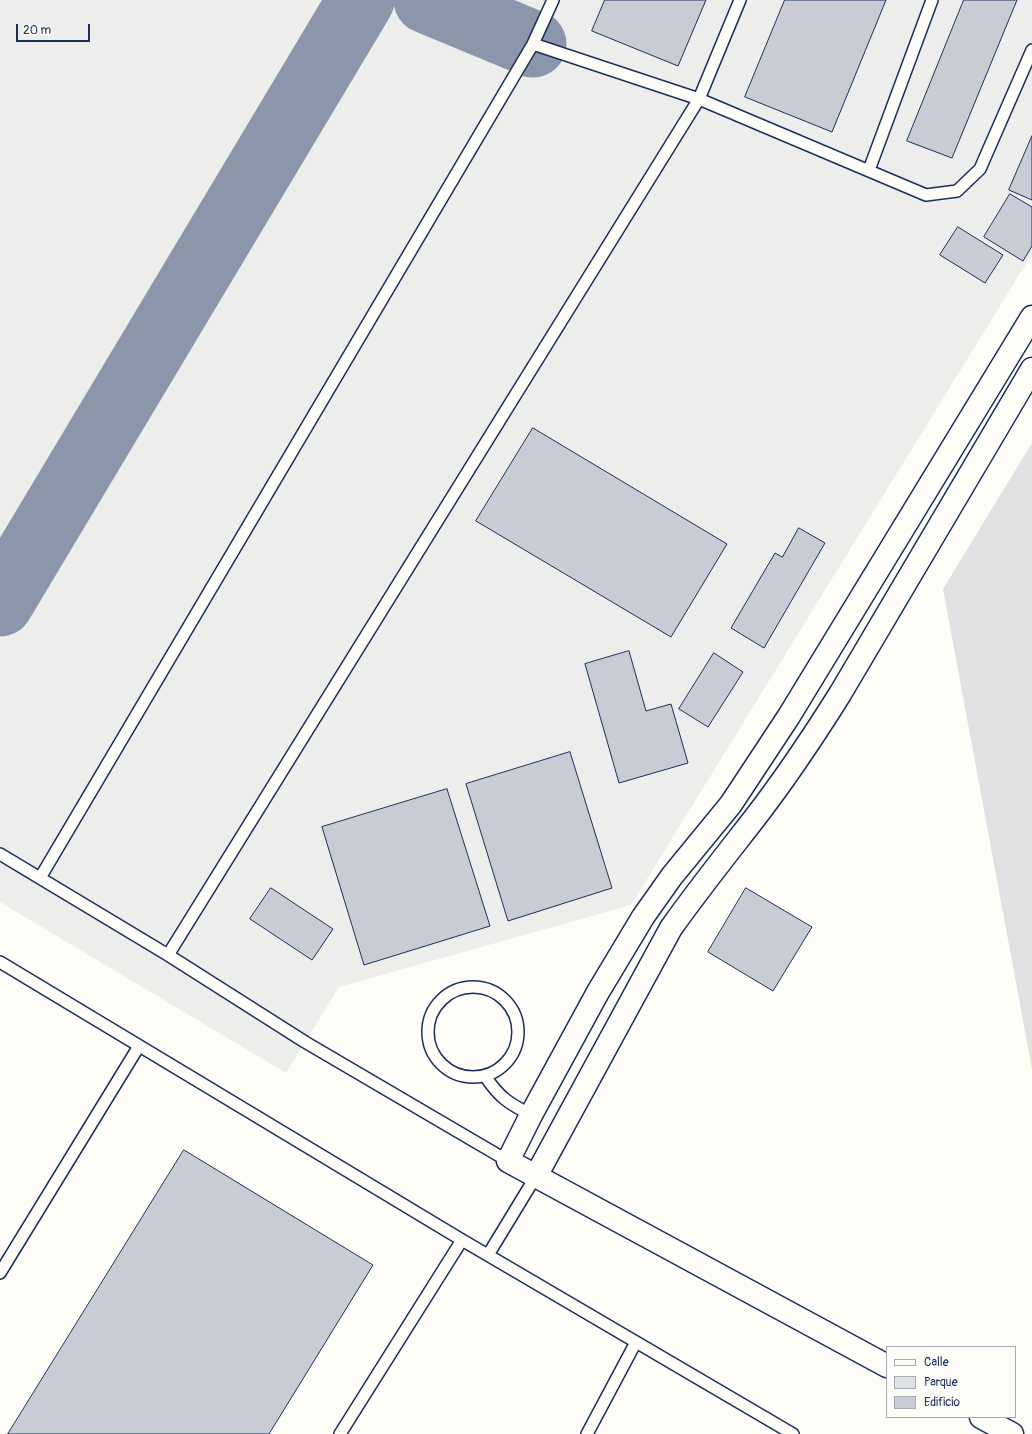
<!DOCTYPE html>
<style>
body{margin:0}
#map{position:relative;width:1032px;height:1434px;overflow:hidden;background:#fdfcf7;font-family:Pangolin,sans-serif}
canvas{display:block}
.legend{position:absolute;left:886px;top:1346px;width:130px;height:72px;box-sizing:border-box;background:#fdfcf7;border:1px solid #a3aaba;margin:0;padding:5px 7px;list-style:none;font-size:12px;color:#1b2f5e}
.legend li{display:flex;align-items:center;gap:8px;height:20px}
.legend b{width:20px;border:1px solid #a3aaba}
.scale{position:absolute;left:16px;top:24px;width:74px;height:18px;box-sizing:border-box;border:2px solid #1b2f5e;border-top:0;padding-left:5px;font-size:12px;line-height:14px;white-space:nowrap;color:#1b2f5e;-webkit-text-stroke:3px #fdfcf7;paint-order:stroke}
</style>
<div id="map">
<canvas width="1032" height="1434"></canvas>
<ul class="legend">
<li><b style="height:5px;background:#fdfcf7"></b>Calle</li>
<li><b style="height:11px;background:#e0e1e3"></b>Parque</li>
<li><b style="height:11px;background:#c9ccd3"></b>Edificio</li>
</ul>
<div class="scale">20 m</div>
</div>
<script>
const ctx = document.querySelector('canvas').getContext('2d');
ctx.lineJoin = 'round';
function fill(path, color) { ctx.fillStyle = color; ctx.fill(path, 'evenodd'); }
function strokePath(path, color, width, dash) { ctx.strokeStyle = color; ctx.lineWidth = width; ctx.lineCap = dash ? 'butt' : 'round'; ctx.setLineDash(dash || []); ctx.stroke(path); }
const built = new Path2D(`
 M0,0H1032V254L631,905L339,987L286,1073L0,902Z`);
const green = new Path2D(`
 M462,0H503L481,7Z
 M1032,443V1069L943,589Z`);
const taxiway = new Path2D(`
 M427,0L533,44
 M0,603L361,0`);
const building = new Path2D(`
 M605,0H706L678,66L592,31Z
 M785,0H886L832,132L745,97Z
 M964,0H1017L952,158L907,141Z
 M1032,136V200L1009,190Z
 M1010,194L1032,207V246L1023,261L984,237Z
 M958,227L1003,255L985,283L940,255Z
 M533,428L727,544L671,637L476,521Z
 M799,528L825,543L764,648L731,628L775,553L782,557Z
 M629,651L646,711L671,704L688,763L619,783L585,664Z
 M714,653L743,672L708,727L679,709Z
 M570,752L612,888L508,921L466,784Z
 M447,789L490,926L364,965L322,827Z
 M271,888L333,929L312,960L250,919Z
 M746,888L812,927L773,991L708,952Z
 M184,1150L373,1265L269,1434H8Z`);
const service = new Path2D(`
 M533,44L699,99L926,195L957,191L980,169L1032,50
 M869,170L932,0
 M0,854L168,955L305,1042L508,1161
 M40,878L533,44L553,0
 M168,955L699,99L740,0
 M0,962L462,1240L793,1434
 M428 1032a45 45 0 1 1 90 0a45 45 0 1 1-90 0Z
 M485,1076C499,1097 508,1103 531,1115
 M488,1255L536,1176
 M0,1273L139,1046
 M340,1434L462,1240
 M587,1434L636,1342`);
const minor = new Path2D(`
 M536,1176L671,928C698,890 726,855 754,819C785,779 813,737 840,694L1032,369
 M887,1366L508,1161L531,1115L598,992L643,917L672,876L731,804L789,716L1032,317
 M981,1417L1012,1434`);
fill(built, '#edeeec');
fill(green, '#e0e1e3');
strokePath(taxiway, '#8c96aa', 67);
fill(building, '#c9ccd3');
strokePath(building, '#1b2f5e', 1);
strokePath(service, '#1b2f5e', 14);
strokePath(minor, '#1b2f5e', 25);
strokePath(service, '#fdfcf7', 11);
strokePath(minor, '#fdfcf7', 22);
</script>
